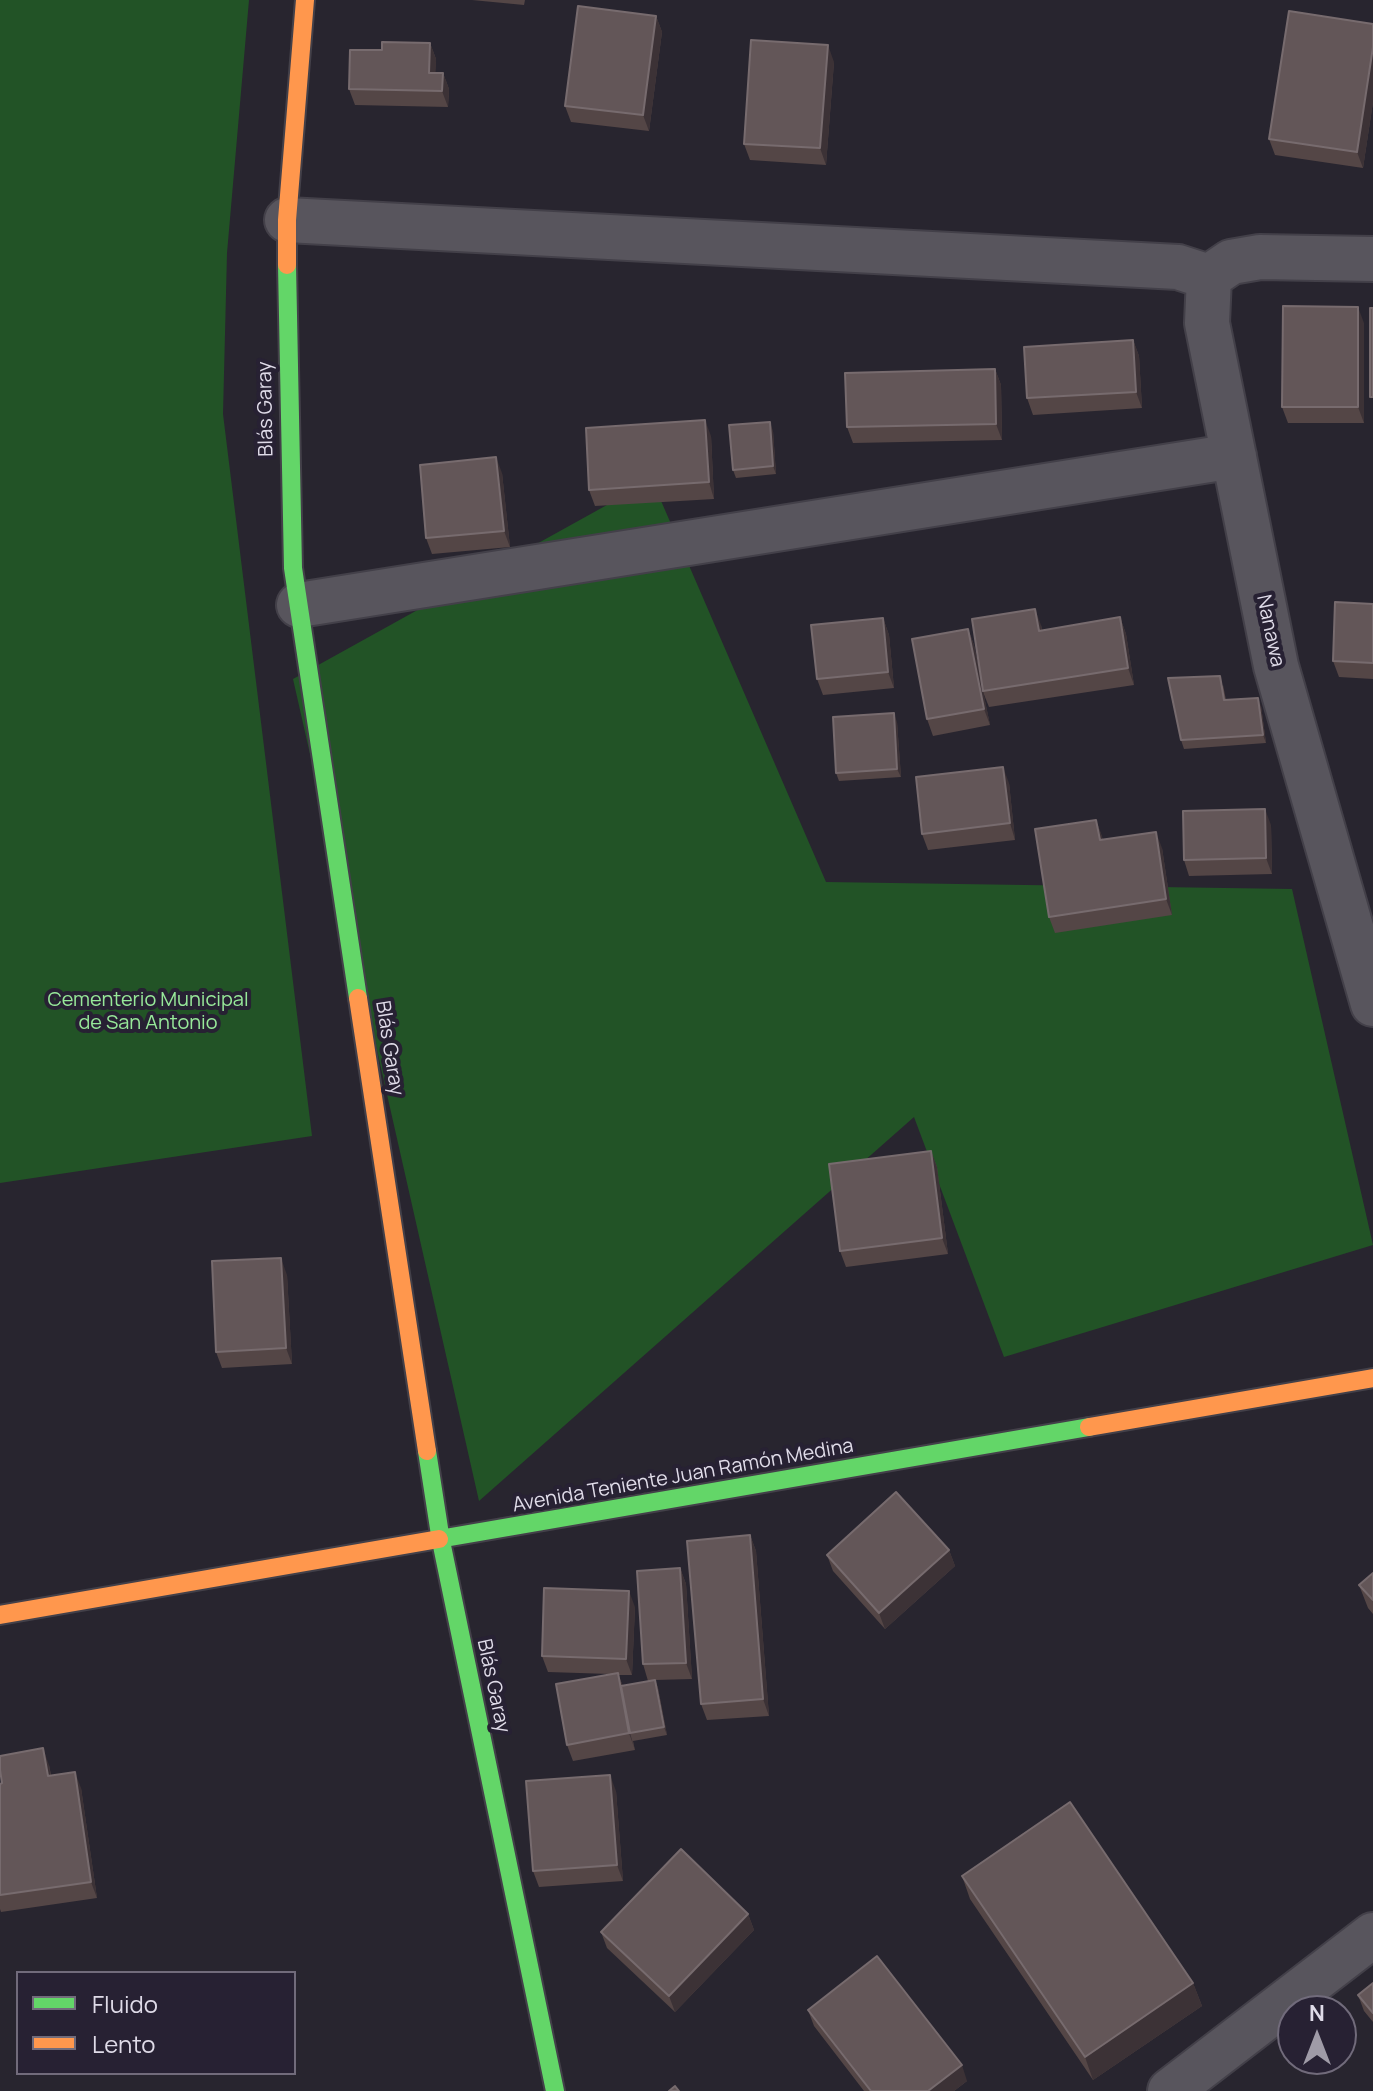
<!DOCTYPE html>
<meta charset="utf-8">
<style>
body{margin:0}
#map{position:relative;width:1373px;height:2091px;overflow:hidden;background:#28252f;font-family:Manrope,sans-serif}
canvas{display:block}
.legend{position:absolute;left:16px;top:1971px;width:280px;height:104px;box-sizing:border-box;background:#272133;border:2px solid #716b7b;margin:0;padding:10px 14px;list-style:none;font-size:24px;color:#dfdbe8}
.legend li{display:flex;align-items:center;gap:16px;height:40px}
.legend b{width:40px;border:2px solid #716b7b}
.north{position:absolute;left:1277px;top:1995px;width:80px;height:80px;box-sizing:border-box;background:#272133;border:2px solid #716b7b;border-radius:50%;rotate:0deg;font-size:22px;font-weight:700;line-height:32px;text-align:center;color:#dfdbe8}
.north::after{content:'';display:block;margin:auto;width:28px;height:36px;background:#9f9ba7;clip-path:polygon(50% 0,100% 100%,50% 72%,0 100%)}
</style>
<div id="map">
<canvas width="1373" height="2091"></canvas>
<ul class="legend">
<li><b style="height:10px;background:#63d668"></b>Fluido</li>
<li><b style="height:10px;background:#ff974d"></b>Lento</li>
</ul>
<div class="north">N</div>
</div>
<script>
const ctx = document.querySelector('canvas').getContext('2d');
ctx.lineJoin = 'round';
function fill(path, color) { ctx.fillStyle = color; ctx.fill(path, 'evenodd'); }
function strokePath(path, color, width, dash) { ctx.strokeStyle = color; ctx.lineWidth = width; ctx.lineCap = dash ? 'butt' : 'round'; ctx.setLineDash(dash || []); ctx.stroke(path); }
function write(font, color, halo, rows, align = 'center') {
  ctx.font = font + ' Manrope,sans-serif'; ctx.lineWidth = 8; ctx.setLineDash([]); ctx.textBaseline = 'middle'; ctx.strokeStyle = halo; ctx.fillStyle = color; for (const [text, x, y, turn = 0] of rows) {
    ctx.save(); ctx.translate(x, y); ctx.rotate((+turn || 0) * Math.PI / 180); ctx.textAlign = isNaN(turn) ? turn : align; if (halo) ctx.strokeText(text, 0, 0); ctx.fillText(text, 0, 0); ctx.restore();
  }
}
const green = new Path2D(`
 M0,0H249L227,253L223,414L312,1136L0,1183Z
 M652,480L826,882L1292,889L1373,1245L1004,1357L914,1117L479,1501L293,679Z`);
const street = new Path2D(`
 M287,220L1178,267L1209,277
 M1373,259L1260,257L1231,262L1209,277L1207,323L1276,666L1373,1004
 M299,605L1234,456
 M1170,2091L1373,1935`);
const fast = new Path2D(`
 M287,265L293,568L358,998
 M427,1451L441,1541L555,2091
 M439,1539L1089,1427`);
const slow = new Path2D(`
 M287,265V220L305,0
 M358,998L427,1451
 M1089,1427L1373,1378
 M0,1615L439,1539`);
const wall = new Path2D(`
 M472,0H525L524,5Z
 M656,16L662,32L649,131L571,122L565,106Z
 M1373,24V102L1363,168L1275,155L1269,139Z
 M430,43L436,59L435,73H443L449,89L448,107L355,105L349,89L382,50Z
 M834,62L826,165L750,160L744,144Z
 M1364,323V423H1288L1282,407Z
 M1133,340L1139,356L1142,408L1033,415L1027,398Z
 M995,369L1001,385L1002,440L853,443L847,427Z
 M773,431L776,474L736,478L733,470Z
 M711,436L714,499L595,506L589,490Z
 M502,473L510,547L432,554L426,538Z
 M1373,604V679L1339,677L1333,661Z
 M1120,617L1126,634L1134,685L989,707L983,692L990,725L933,736L927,719L968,629L974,645L982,685L1041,625L1042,630Z
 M883,618L889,635L894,688L823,695L817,679Z
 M1223,685L1226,700L1261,706L1266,743L1184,749L1181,740Z
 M897,722L901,777L839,781L836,773Z
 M1009,783L1015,840L928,850L922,834Z
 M1096,820L1103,840L1162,848L1172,915L1055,933L1049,917Z
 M1271,825L1272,874L1189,876L1184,860Z
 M931,1151L937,1167L948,1254L846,1267L840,1251Z
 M287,1275L292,1364L222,1368L216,1352Z
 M750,1535L756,1551L769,1716L707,1720L701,1704Z
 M949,1550L955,1566L885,1629L833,1571L827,1555Z
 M680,1568L686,1584L692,1679L655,1680L658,1688L667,1735L633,1741L635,1750L573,1761L567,1745L610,1674L548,1672L542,1656L635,1607L632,1675H618L623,1686L648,1681L643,1664Z
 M1359,1585L1373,1600V1614L1368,1608Z
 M49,1765L51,1775L81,1788L97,1898L1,1912L0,1909V1784Z
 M616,1791L623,1881L539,1887L533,1871Z
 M962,1876L1193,1983L1202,2006L1093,2080L970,1899Z
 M748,1914L754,1930L675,2012L607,1948L601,1932Z
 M1373,1983V2022L1364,2011L1358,1995Z
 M808,2010L967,2081L954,2091H864L814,2026Z`);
const shadedWall = new Path2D(`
 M656,16L662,32L649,131L643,115Z
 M430,43L436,59L435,89L429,73Z
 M828,45L834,62L826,165L820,148Z
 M1373,47V102L1363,168L1357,152Z
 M443,73L449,89L448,107L442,91Z
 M1358,307L1364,323V423L1358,407Z
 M1133,340L1139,356L1142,408L1136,392Z
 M995,369L1001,385L1002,440L996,424Z
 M705,420L711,436L714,499L709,482Z
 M770,422L773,431L776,474L773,466Z
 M496,457L502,473L510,547L504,531Z
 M1035,609L1041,625L1045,647L1039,631Z
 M1120,617L1126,634L1134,685L1128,668Z
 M883,618L889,635L894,688L888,672Z
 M968,629L974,645L990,725L984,709Z
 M1258,698L1261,706L1266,743L1263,735Z
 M894,713L897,722L901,777L897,769Z
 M1003,767L1009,783L1015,840L1010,823Z
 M1265,809L1271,825L1272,874L1266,858Z
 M1096,820L1102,836L1105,857L1100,840Z
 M1156,832L1162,848L1172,915L1166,899Z
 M931,1151L937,1167L948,1254L942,1238Z
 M281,1258L287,1275L292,1364L286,1348Z
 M750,1535L756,1551L769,1716L763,1699Z
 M949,1550L955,1566L885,1629L879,1613Z
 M680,1568L686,1584L692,1679L686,1663Z
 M629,1591L635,1607L632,1675L626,1659Z
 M618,1673L624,1689L630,1733L635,1750L629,1733Z
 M655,1680L658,1688L667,1735L664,1727Z
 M43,1748L49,1765L53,1792L48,1776Z
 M75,1772L81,1788L97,1898L91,1882Z
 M610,1775L616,1791L623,1881L617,1865Z
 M748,1914L754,1930L675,2012L669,1996Z
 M1193,1983L1202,2006L1093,2080L1085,2057Z
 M962,2065L967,2081L954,2091H928Z`);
const building = new Path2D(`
 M578,6L656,16L643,115L565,106Z
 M1289,11L1373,24V47L1357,152L1269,139Z
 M751,40L828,45L820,148L744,144Z
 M382,42L430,43L429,73H443L442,91L349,89L350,50H382Z
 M1283,306L1358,307V407H1282Z
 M1370,308H1373V397H1370Z
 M1133,340L1136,392L1027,398L1024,347Z
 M995,369L996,424L847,427L845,373Z
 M705,420L709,482L589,490L586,428Z
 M770,422L773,466L733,470L729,425Z
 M496,457L504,531L426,538L420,465Z
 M1335,602L1373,604V663L1333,661Z
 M1035,609L1039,631L1120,617L1128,668L983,691L972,619Z
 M883,618L888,672L817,679L811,625Z
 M968,629L984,709L927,719L912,639Z
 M1220,676L1224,700L1258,698L1263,735L1181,740L1168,678Z
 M894,713L897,769L836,773L833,717Z
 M1003,767L1010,823L922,834L916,777Z
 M1265,809L1266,858L1184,860L1183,811Z
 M1096,820L1100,840L1156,832L1166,899L1049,917L1035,829Z
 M931,1151L942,1238L840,1251L829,1164Z
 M281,1258L286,1348L216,1352L212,1261Z
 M896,1492L949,1550L879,1613L827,1555Z
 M750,1535L763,1699L701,1704L687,1541Z
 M680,1568L686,1663L643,1664L637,1571Z
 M1373,1573V1600L1359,1585Z
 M544,1588L629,1591L626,1659L542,1656Z
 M618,1673L629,1733L567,1745L556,1684Z
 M655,1680L664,1727L630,1733L621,1686Z
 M43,1748L48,1776L75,1772L91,1882L0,1895V1784L2,1783L0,1770V1756Z
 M610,1775L617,1865L533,1871L526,1781Z
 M1070,1802L1193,1983L1085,2057L962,1876Z
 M681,1849L748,1914L669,1996L601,1932Z
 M877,1956L962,2065L928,2091H871L808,2010Z
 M1373,1983V2013L1358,1995Z
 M675,2086L679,2091H669Z`);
const streetNames = [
 ["Blás Garay",266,409,-91],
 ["Nanawa",1270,631,78],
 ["Blás Garay",389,1048,81],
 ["Avenida Teniente Juan Ramón Medina",683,1476,-10],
 ["Blás Garay",493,1686,78]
];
const parkNames = [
 ["Cementerio Municipal",148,1000],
 ["de San Antonio",148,1023]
];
fill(green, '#225326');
strokePath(street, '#434049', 48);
strokePath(fast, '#434049', 22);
strokePath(slow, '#434049', 22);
strokePath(street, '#58555d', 44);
strokePath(fast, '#63d668', 18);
strokePath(slow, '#ff974d', 18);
fill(wall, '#544646');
fill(shadedWall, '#3c3236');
fill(building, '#635658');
strokePath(building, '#776b6e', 2);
write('20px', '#dfdbe8', '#272133', streetNames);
write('20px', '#97e899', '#272133', parkNames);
</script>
